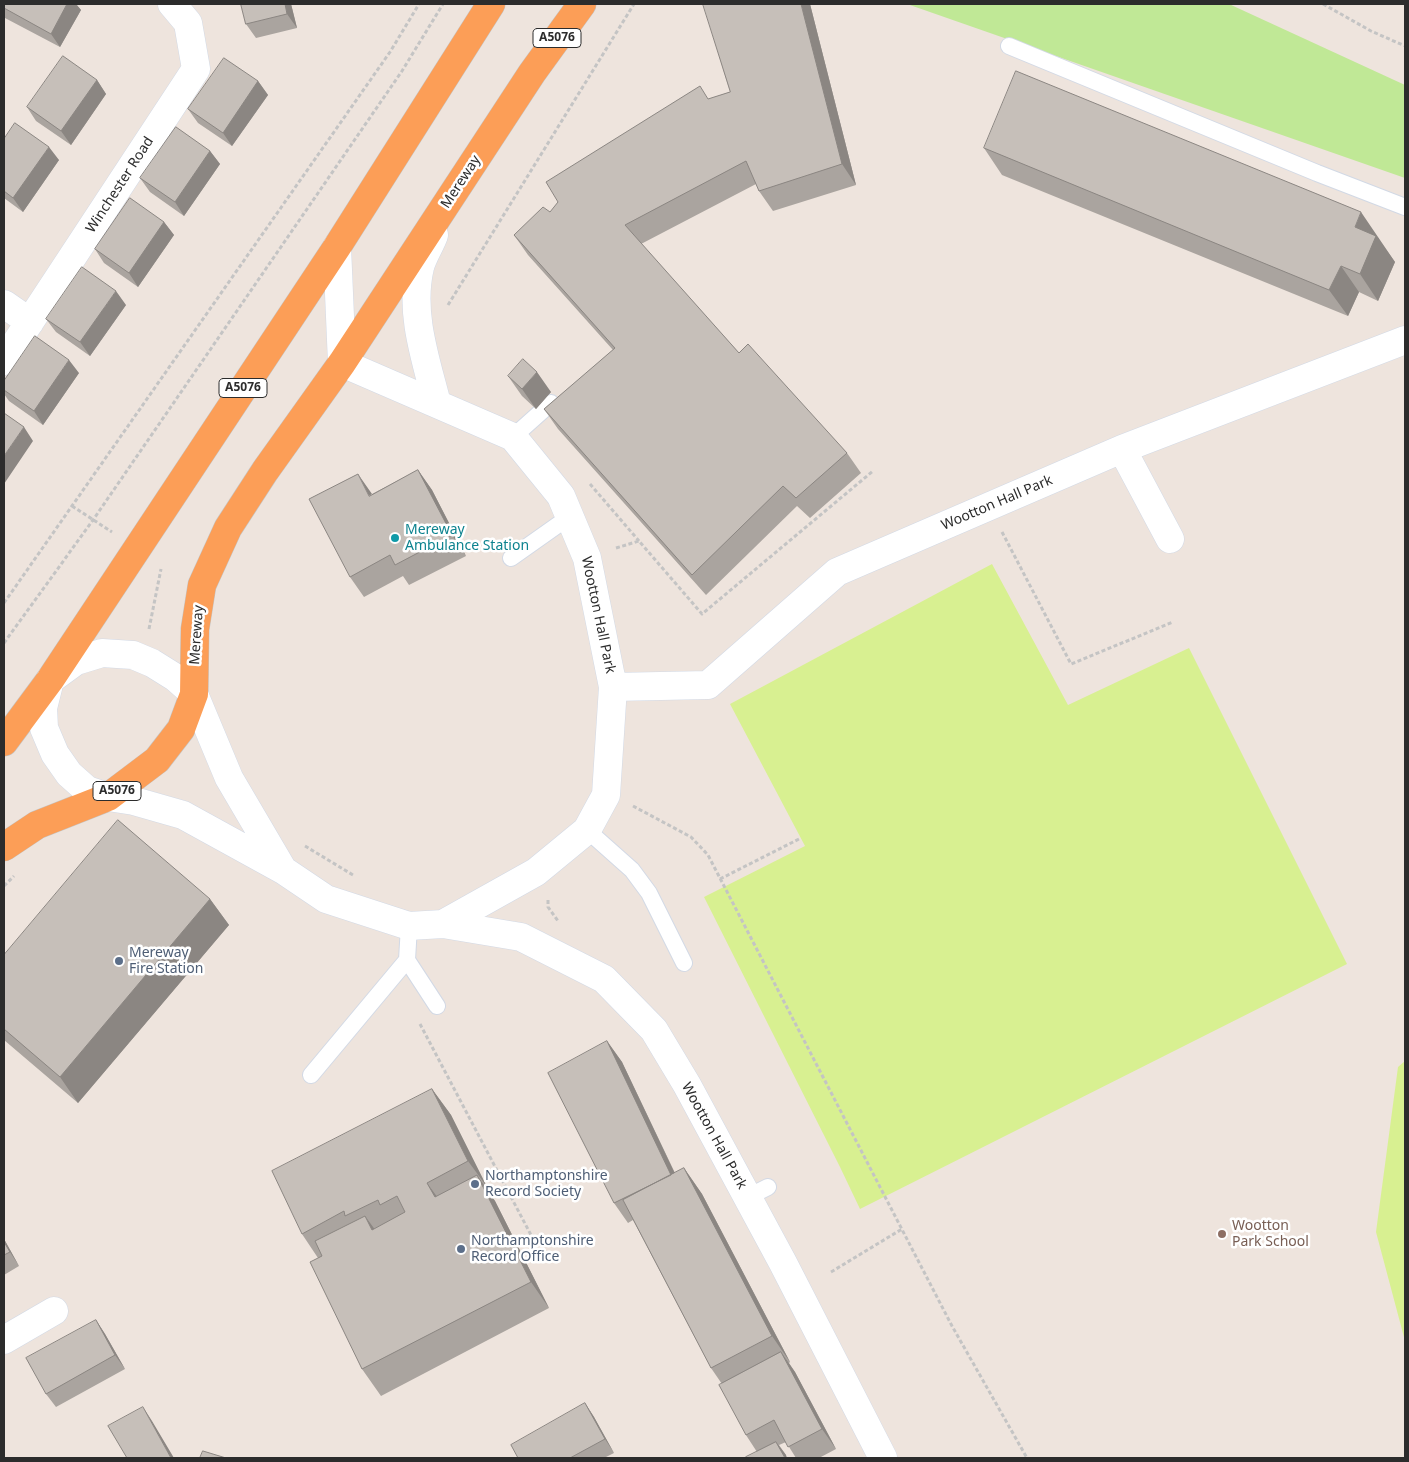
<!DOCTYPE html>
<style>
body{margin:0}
#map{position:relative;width:1409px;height:1462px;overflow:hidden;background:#eee4dd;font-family:"Noto Sans",sans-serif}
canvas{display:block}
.frame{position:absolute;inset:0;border:5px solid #2c2c2c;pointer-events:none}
</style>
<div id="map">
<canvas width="1409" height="1462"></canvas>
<div class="frame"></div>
</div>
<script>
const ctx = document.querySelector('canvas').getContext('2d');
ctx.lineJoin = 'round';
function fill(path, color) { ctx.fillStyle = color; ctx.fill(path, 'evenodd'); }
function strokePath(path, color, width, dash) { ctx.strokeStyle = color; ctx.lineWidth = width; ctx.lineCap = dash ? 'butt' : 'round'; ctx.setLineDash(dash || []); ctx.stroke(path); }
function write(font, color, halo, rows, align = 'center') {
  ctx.font = font + ' "Noto Sans",sans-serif'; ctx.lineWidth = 5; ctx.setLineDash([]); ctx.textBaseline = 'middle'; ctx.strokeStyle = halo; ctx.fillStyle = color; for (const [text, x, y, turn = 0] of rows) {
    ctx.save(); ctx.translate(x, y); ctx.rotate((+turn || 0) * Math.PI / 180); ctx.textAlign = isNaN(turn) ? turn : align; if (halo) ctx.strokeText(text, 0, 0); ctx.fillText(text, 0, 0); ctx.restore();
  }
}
const green = new Path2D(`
 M907,4H1229L1405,85V178Z`);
const pitch = new Path2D(`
 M992,564L1068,705L1189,648L1347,964L860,1209L840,1167L704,897L805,846L730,704Z
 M1405,1061V1341L1376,1232L1398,1067Z`);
const path = new Path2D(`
 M1323,4L1371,31L1405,46
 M448,305L634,4
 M590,484L639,541
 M72,506L112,532
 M1002,532L1071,664L1173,622
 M616,548L639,541L702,614L873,471
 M4,603L390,52L419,4
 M149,629L161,569
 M4,643L93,520L402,71L443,4
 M633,806L691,837L708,855L952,1326L1027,1458
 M305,846L353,875
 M720,879L801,838
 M4,886L14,876
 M548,900V907L558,921
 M420,1024L541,1254
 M831,1272L902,1229`);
const service = new Path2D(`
 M1009,46L1317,173L1405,207
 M513,437L551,403
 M511,558L569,517
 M587,830L632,870L649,893L684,963
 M409,926L407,960L437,1006
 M311,1075L407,960
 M748,1197L768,1187`);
const minor = new Path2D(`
 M434,235C430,246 423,256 420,267C409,313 426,360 437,404
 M4,304L30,322
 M4,361L196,69L188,23L172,4
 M1122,449L1170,539
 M613,687L708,685L837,572L1122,449L1405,340
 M283,870L229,778L194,694L176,678L152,663L133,655L102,653L76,661L50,680L43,708L44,728L55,754L69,774L87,790L108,797L134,801L183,815L283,870L326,899L409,926L443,924L536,872L587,830L606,795L613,687L587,558L561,496L513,437L342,363L337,247
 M443,924L521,937L604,979L654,1030L687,1085L783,1263L883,1458
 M4,1340L54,1311`);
const trunk = new Path2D(`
 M4,742L50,680L337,247L491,4
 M4,847L37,825L108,797L157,760L181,729L194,694L195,629L202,585L228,528L265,471L342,363L532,73L582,4`);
const wall = new Path2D(`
 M4,4H76L81,10L60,47L5,18L4,15Z
 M241,4H291L297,28L256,38L246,24Z
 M810,4L856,185L773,211L759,191L756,184L641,244L739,353L847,453L861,473L810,518L797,506L706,595L558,429L544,409L613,350L528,255L514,235L550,212L709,99L730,92Z
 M97,80L106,94L71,145L36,121L27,107Z
 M258,81L268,95L232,146L198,123L188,109Z
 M4,139L59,160L23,212L4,198Z
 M984,148L1379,238V240L1395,262L1378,301L1359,292L1348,316L1002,175Z
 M210,151L220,164L184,216L150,192L140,178Z
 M164,222L174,235L138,287L104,263L95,249Z
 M126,305L90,356L56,332L46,319Z
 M79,373L43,425L9,401L4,394V381Z
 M508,376L551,392L536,409L522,396Z
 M418,470L432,490L466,556L409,585L403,576L364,597L350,577L372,494Z
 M210,899L229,925L78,1103L4,1040V955Z
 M607,1041L622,1062L675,1173L684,1168L702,1194L790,1362L789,1363L795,1372L836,1449L819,1458H796L786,1442L779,1445L786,1455L757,1452L746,1435L722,1384L711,1368L633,1220L628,1223L614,1203Z
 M432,1089L451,1115L487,1187L486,1188L495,1201L549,1308L381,1396L362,1369L318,1258L302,1234Z
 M4,1239L19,1266L4,1275Z
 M96,1320L105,1334L125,1369L56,1407L46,1394Z
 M585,1403L594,1417L614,1453L604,1458H518Z`);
const shadedWall = new Path2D(`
 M67,4H76L81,10L60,47L51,34Z
 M285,4H291L297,28L287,14Z
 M801,4H810L856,185L842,164Z
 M97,80L106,94L71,145L61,131Z
 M258,81L268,95L232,146L223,133Z
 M49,147L59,160L23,212L13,198Z
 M210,151L220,164L184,216L175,202Z
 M1361,212L1395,262L1378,301L1360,274L1355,227Z
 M164,222L174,235L138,287L129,273Z
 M1341,266L1359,292L1348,316L1329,290Z
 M116,291L126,305L90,356L80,342Z
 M69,360L79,373L43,425L34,411Z
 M537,372L551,392L536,409L522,389Z
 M24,427L33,441L4,484V456Z
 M418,470L432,490L466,556L452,535Z
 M358,474L372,494L369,496Z
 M210,899L229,925L78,1103L60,1077Z
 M607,1041L622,1062L685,1195L671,1175Z
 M432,1089L451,1115L487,1187L468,1161Z
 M684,1168L702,1194L790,1362L772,1336Z
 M477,1175L495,1201L549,1308L531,1282Z
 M427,1183L446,1209L435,1197Z
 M365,1216L384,1242L372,1230Z
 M4,1239L19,1266L10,1252L4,1242Z
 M96,1320L105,1334L125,1369L115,1355Z
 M781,1352L795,1372L836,1449L822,1429Z
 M585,1403L594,1417L614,1453L605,1439Z
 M143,1407L152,1421L174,1458H171Z
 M776,1442L786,1455L787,1458H785Z`);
const building = new Path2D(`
 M4,4H67L51,34L4,8Z
 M241,4H285L287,14L246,24Z
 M703,4H801L842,164L759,191L746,161L625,225L739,353L748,344L847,453L796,498L783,486L692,575L544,409L615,348L514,235L543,207L550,212L558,202L546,182L700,86L708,99L730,92Z
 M63,56L97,80L61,131L27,107Z
 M224,58L258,81L223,133L188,109Z
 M1016,71L1361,212L1355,227L1376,236L1360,274L1341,266L1329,290L984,148Z
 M15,123L49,147L13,198L4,191V139Z
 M176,127L210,151L175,202L140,178Z
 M130,198L164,222L129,273L95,249Z
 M82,267L116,291L80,342L46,319Z
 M35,336L69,360L34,411L4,390V381Z
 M523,359L537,372L522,389L508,376Z
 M4,413L24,427L4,456Z
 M418,470L452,535L395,565L390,555L350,577L309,499L358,474L369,496Z
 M118,820L210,899L60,1077L4,1029V955Z
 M607,1041L671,1175L614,1203L548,1073Z
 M432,1089L468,1161L427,1183L435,1197L477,1175L531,1282L362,1369L310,1262L322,1256L315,1241L365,1216L372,1230L405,1212L397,1196L380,1205L378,1200L345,1216L344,1211L302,1234L272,1171Z
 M684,1168L772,1336L711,1368L623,1200Z
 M4,1242L10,1252L4,1255Z
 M96,1320L115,1355L46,1394L26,1358Z
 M781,1352L822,1429L788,1447L774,1420L746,1435L719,1385Z
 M585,1403L605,1439L570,1458H518L511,1445Z
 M143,1407L171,1458H127L108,1426Z
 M776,1442L785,1458H747L746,1457Z
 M203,1451L226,1458H200Z`);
const markers = [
 [395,538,5,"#0f9aa8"],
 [119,961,5,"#5c6f8a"],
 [475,1184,5,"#5c6f8a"],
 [1222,1234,5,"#8d6e63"],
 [461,1249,5,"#5c6f8a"]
];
const shields = [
 [557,38,48],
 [243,388,48],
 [117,791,48]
];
const shieldNames = [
 ["A5076",557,38],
 ["A5076",243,388],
 ["A5076",117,791]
];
const streetNames = [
 ["Mereway",461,182,-57],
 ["Winchester Road",120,185,-57],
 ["Wootton Hall Park",997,503,-23],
 ["Wootton Hall Park",598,615,78],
 ["Mereway",197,635,-86],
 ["Wootton Hall Park",714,1136,61]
];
const cultureNames = [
 ["Mereway",405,530],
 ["Ambulance Station",405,546]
];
const serviceNames = [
 ["Mereway",129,953],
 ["Fire Station",129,969],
 ["Northamptonshire",485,1176],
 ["Record Society",485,1192],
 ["Northamptonshire",471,1241],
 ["Record Office",471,1257]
];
const educationNames = [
 ["Wootton",1232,1226],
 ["Park School",1232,1242]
];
fill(green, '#c0e896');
fill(pitch, '#d8f091');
strokePath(service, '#d2d9e5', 18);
strokePath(minor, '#d2d9e5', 29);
strokePath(trunk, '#c4c4c4', 29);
strokePath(path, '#c4c4c4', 3, [4, 2.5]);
strokePath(service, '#fff', 16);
strokePath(minor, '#fff', 28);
strokePath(trunk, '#fc9e57', 28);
fill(wall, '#aaa49f');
fill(shadedWall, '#8b8682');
fill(building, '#c6bfb9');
strokePath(building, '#8b8682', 1);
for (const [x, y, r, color] of markers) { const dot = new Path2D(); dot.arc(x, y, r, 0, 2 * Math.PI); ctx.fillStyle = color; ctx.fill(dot); strokePath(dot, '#fff', 2); }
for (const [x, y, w] of shields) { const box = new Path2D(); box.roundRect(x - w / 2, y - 9.5, w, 19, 4); ctx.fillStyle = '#fff'; ctx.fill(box); strokePath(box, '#2c2c2c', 1); }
write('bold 12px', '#2c2c2c', null, shieldNames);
write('14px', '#2c2c2c', '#fff', streetNames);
write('14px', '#0d838f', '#fff', cultureNames, 'left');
write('14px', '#4e5e75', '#fff', serviceNames, 'left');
write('14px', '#785e54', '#fff', educationNames, 'left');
</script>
